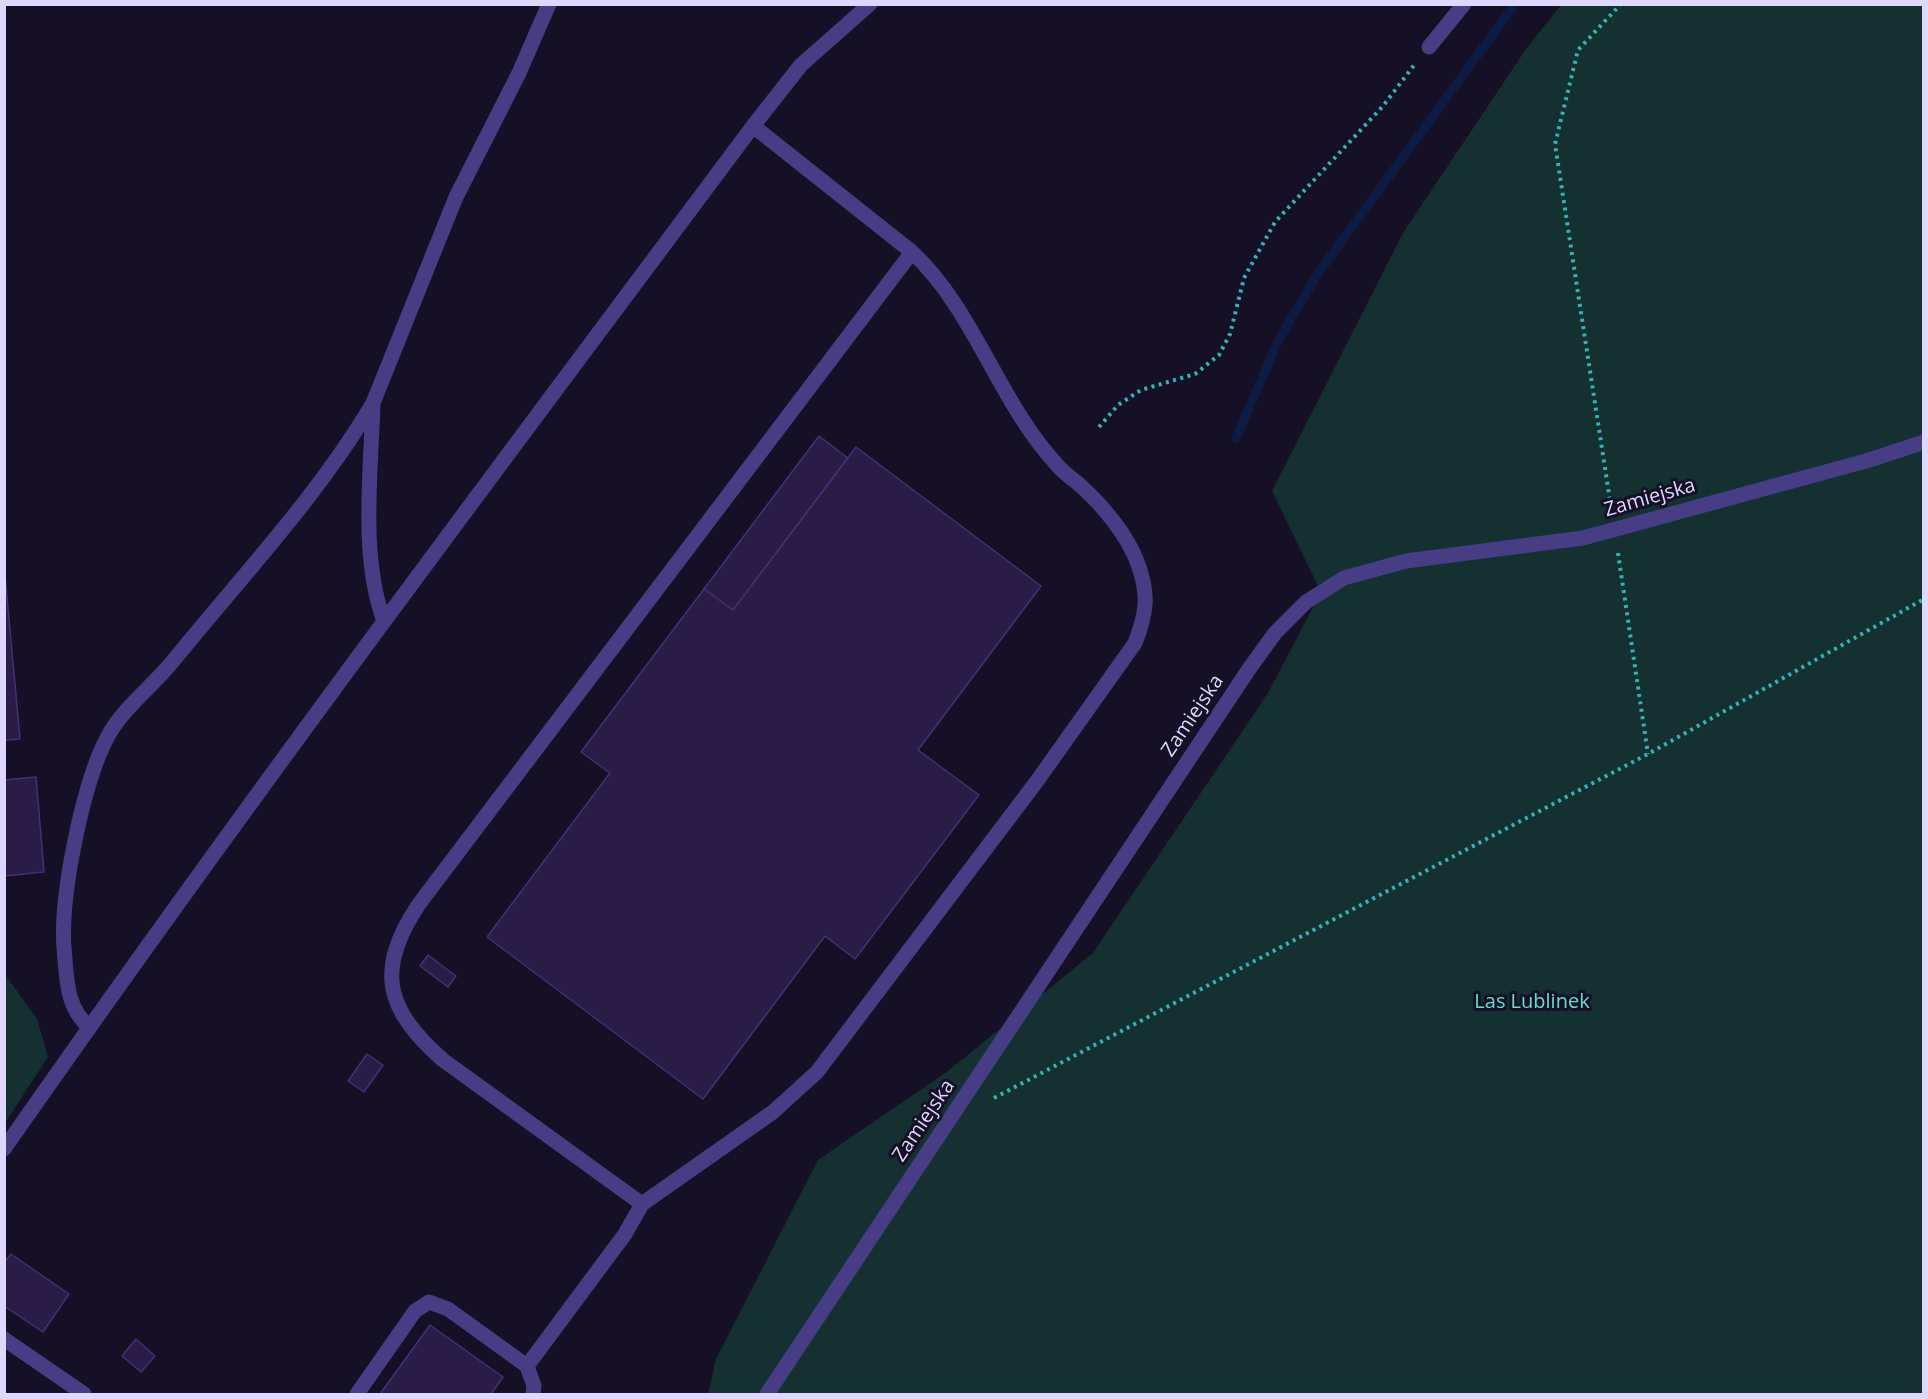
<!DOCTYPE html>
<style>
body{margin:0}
#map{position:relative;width:1928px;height:1399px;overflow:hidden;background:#161027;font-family:"Open Sans",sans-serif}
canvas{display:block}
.frame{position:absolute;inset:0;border:6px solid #dfd8fe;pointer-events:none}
</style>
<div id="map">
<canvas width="1928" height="1399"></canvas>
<div class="frame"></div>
</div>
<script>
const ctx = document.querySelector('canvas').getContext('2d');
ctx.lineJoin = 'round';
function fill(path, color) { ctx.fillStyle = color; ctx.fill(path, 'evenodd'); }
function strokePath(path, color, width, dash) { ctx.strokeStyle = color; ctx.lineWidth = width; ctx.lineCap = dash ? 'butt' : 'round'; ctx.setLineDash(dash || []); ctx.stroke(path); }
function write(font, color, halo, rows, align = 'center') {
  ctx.font = font + ' "Open Sans",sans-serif'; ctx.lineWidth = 6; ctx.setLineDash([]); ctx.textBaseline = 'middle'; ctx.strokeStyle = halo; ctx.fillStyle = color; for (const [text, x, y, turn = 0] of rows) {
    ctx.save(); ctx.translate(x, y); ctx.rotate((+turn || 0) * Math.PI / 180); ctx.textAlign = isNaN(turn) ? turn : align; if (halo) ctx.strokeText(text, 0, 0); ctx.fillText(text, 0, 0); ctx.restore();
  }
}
const green = new Path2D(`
 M1561,5H1923V1394H708L716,1359L818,1160L948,1071L1093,953L1268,693L1321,592L1272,491L1403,233L1526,49Z
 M4,973L37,1019L48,1057L5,1123Z`);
const stream = new Path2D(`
 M1236,438L1279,339L1319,272L1515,4`);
const building = new Path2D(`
 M819,436L848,458L733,610L704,589Z
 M856,447L1041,586L918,750L979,795L855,959L825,936L703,1099L487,937L610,773L581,752L704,589L733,610Z
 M4,564L20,739L4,740Z
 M36,777L44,872L4,876V780Z
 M428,955L456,976L448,987L420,966Z
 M367,1054L383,1065L364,1092L348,1081Z
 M11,1254L69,1294L43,1332L4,1306V1263Z
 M430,1325L503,1377L491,1394H380Z
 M136,1339L155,1356L141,1372L122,1356Z`);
const path = new Path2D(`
 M1099,427L1118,405L1141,390L1195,374L1219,355L1230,334L1244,278L1275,222L1383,106L1415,64
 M1611,507L1555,144L1578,50L1621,4
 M1618,553L1648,754
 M994,1098L1648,754L1924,599`);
const service = new Path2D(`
 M1429,47L1464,4
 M753,126L801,65L870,4
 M373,403L456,197L519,73L549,4
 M89,1027C65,1006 67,977 64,948C60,896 83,782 108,736C123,708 153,686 173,661C241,577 318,496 373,403C371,472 360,557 384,621
 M4,1149C246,802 500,465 753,126L912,252L419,904C375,970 385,1009 443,1060L642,1204L625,1234L527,1366L534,1386L533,1394
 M642,1204L773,1112L817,1072L1037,781L1135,643C1147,612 1149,595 1138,564C1128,536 1104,507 1082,487C1074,480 1065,474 1058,466C998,402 976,312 912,252
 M4,1339L84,1394
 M357,1394L415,1311L429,1302L448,1309L527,1366`);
const minor = new Path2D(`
 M767,1394L1249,669L1275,633L1306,602L1344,578L1406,561L1583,538L1866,461L1924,442`);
const streetNames = [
 ["Zamiejska",1650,498,-16],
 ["Zamiejska",1193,716,-56],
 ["Zamiejska",924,1121,-56]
];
const parkNames = [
 ["Las Lublinek",1532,1002]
];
fill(green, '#143031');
strokePath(stream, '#0c1c45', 9);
fill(building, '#291d48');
strokePath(building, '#433073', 1.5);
strokePath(path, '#33b3b6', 4, [3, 4.5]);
strokePath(service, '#463d85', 15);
strokePath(minor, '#463d85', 15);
write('20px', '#dfd8fe', '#161027', streetNames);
write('20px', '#64ddc9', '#161027', parkNames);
</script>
